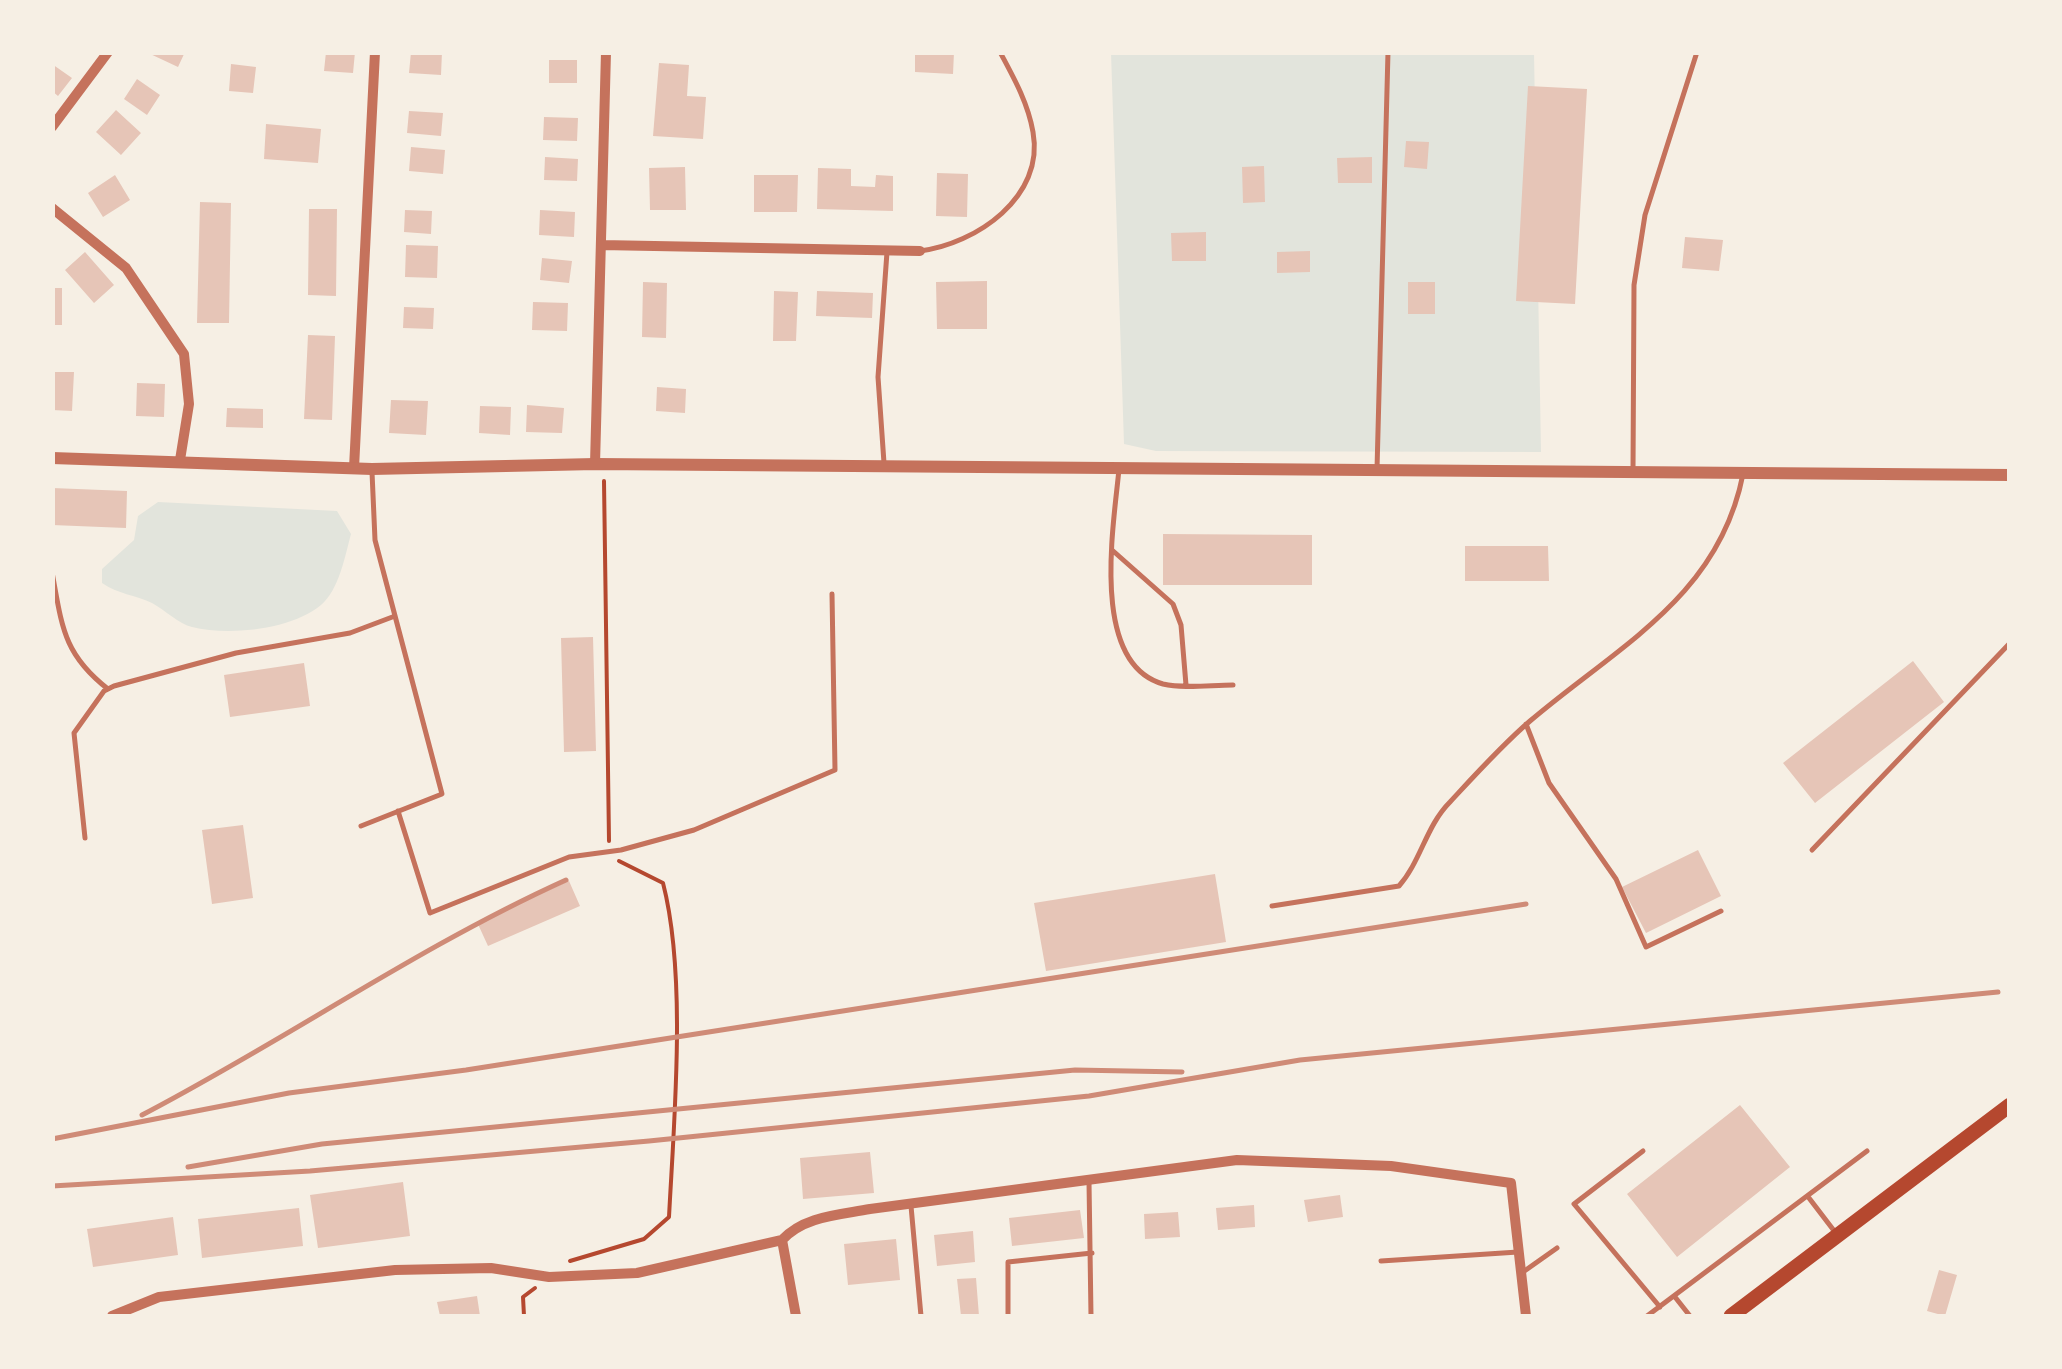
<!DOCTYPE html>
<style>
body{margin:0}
#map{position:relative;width:2062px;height:1369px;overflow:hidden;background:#f6efe4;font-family:"Golos Text",sans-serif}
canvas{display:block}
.frame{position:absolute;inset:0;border:55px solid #f6efe4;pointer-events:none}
</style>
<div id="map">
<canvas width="2062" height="1369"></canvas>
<div class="frame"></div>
</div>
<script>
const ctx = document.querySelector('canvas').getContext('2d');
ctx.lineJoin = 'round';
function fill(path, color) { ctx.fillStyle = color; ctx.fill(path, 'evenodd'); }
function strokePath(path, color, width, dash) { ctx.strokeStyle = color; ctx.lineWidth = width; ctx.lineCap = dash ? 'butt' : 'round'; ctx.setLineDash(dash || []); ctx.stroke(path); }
const green = new Path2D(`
 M1111,53H1534L1541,452L1156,451L1124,444Z
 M158,502L337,511L351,534C345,556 339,590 321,605C291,630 228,636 192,627C179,624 165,610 152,603C135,595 118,594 102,583V569L134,540L138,516Z`);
const building = new Path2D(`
 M146,52H185L178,67Z
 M326,52H355L353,73L324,71Z
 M411,52H442L441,75L409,73Z
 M915,52H954L953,74L915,72Z
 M549,60H577V83H549Z
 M659,63L689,65L687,96L706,97L703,139L653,136Z
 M52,64L72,78L58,96L52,91Z
 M231,64L256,67L253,93L229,91Z
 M137,79L160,95L147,115L124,99Z
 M1528,86L1587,89L1575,304L1516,301Z
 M116,110L141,133L121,155L96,132Z
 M409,111L443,113L441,136L407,133Z
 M544,117L578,118L577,141L543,140Z
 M266,124L321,129L318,163L264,159Z
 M1406,141L1429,142L1427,169L1404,167Z
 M411,147L445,150L443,174L409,171Z
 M545,157L578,159L577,181L544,180Z
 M1372,157V183H1338L1337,158Z
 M1264,166L1265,202L1243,203L1242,167Z
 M685,167L686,210H650L649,168Z
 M818,168L851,169V186L875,187L876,175L893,176V211L817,209Z
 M937,173L968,174L967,217L936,216Z
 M115,175L130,200L103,217L88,193Z
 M754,175H798L797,212H754Z
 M200,202L231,203L229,323H197Z
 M309,209H337L336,296L308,295Z
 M405,210L432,211L431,234L404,232Z
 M540,210L575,212L574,237L539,235Z
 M1206,232V261H1172L1171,233Z
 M1685,237L1723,240L1719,271L1682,268Z
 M406,245L438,246L437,278L405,277Z
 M1310,251V272L1277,273V252Z
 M85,252L114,285L94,303L65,270Z
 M542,258L572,261L569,283L540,280Z
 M987,281V329H937L936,282Z
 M643,282L667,283L666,338L642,337Z
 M1408,282H1435V314H1408Z
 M52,288H62V325H52Z
 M774,291L798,292L796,341H773Z
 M817,291L873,293L872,318L816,316Z
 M533,302L568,303L567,331L532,330Z
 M404,307L434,308L433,329L403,328Z
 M308,335L335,336L332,420L304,419Z
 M52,372H74L72,411L52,410Z
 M137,383L165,384L164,417L136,416Z
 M657,387L686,389L685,413L656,411Z
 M391,400L428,401L426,435L389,433Z
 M527,405L564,408L562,433L526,432Z
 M480,406L511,407L510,435L479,433Z
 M227,408L263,409V428L226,427Z
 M52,488L127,491L126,528L52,525Z
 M1163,534L1312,535V585H1163Z
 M1465,546H1548L1549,581H1465Z
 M593,637L596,751L564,752L561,638Z
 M1913,661L1944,702L1815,803L1783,763Z
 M304,663L310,706L230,717L224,675Z
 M243,825L253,898L212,904L202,830Z
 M1698,850L1721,896L1646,933L1622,887Z
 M1215,874L1226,942L1046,971L1034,903Z
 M569,881L580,906L488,946L477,922Z
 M1740,1105L1790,1167L1677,1257L1627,1194Z
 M870,1152L874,1193L803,1199L800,1158Z
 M403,1182L410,1236L318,1248L310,1195Z
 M1340,1195L1343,1217L1308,1222L1304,1200Z
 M1254,1205L1255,1227L1218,1230L1216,1208Z
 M299,1208L303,1246L202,1258L198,1219Z
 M1080,1210L1084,1238L1012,1246L1009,1218Z
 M1178,1212L1180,1237L1145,1239L1144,1214Z
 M173,1217L178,1255L93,1267L87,1229Z
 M973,1231L975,1262L937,1266L934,1235Z
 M896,1239L900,1280L848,1285L844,1244Z
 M1939,1270L1957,1275L1945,1316L1927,1311Z
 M976,1278L979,1316H961L957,1279Z
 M477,1296L480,1316H440L437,1302Z`);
const path = new Path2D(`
 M604,481L609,841
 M570,1261L644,1239L669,1217C674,1120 687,976 663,883L619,861
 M524,1316L523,1297L535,1288`);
const service = new Path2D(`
 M920,251C976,244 1045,197 1033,132C1028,103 1014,78 1000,52
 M884,463L878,377L887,252
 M1119,469C1114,524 1089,663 1163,684C1183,689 1211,685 1233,685
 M1377,469L1388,52
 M1633,471L1634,285L1645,215L1697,52
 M1112,550L1173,604L1181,625L1186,685
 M52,572C62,626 63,654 108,689
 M1526,724L1549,783L1616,879L1646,947L1721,911
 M398,811L430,913L569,857L621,850L694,830L835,770L832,594
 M361,826L442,794L375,540L372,472
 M85,838L74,733L104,691L114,686L236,653L350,633L395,616
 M1812,850L2010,643
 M1272,906L1399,886C1421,861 1426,826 1450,802C1475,775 1502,745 1530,721C1618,646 1719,597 1743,474
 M1643,1151L1574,1204L1660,1307
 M1089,1182L1091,1316
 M1809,1198L1835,1232
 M911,1206L921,1316
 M1381,1261L1518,1252
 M1523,1272L1557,1248
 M1675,1297L1690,1316
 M1008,1316V1262L1092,1253
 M1647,1316L1867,1151`);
const minor = new Path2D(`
 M52,127L108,52
 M52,208L126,268L184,354L189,404L180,460
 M601,245L920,251
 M595,464L606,52
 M354,468L375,52
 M782,1240L796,1316
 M112,1316L159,1297L395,1270L491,1268L549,1277L637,1273L782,1240C804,1216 839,1215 870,1209L1237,1160L1391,1166L1511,1183L1526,1316`);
const tertiary = new Path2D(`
 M52,458L372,469L595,464L2010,475`);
const primary = new Path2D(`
 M1731,1316L2010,1105`);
const rail = new Path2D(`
 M142,1115C286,1040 418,947 566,880
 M52,1139L289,1093L466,1070L1526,904
 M188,1167L322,1144L1075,1070L1182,1072
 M52,1186L310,1171L649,1141L1089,1096L1300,1060L1998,992`);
fill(green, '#e2e4dc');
fill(building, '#e6c5b7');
strokePath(path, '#b5482f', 4);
strokePath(service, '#c5725c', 5);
strokePath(minor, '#c5725c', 10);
strokePath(tertiary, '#c5725c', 12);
strokePath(primary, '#b5482f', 15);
strokePath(rail, '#cf8b77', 5);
</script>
